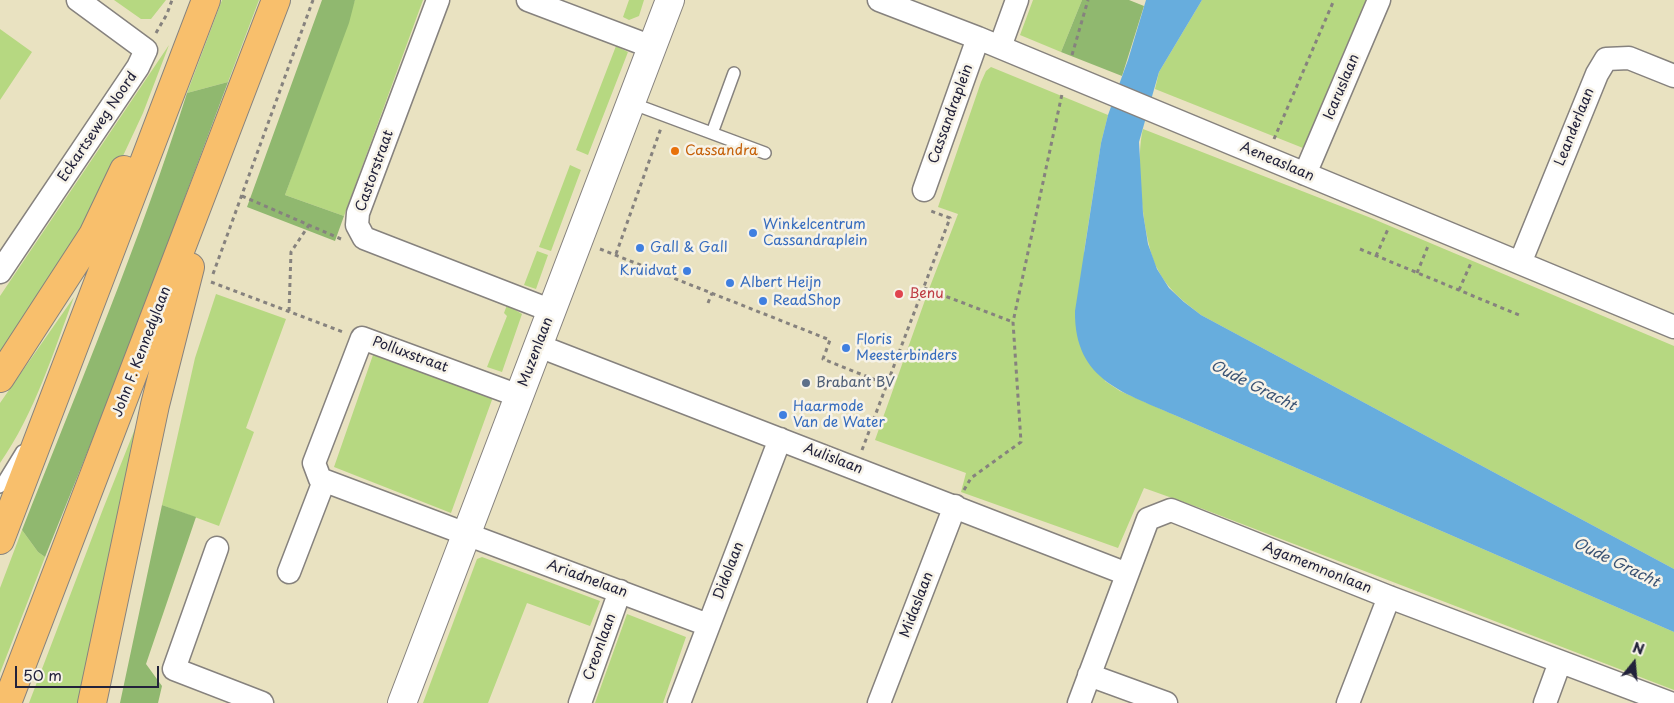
<!DOCTYPE html>
<style>
body{margin:0}
#map{position:relative;width:1674px;height:703px;overflow:hidden;background:#e9e2c1;font-family:"Playpen Sans",sans-serif}
canvas{display:block}
.north{position:absolute;left:1609px;top:638px;width:50px;height:50px;-webkit-text-stroke:4px #f7f3e8;paint-order:stroke;rotate:17deg;font-size:14px;font-weight:700;line-height:20px;text-align:center;color:#22223b}
.north::after{content:'';display:block;margin:auto;width:18px;height:22px;background:#22223b;clip-path:polygon(50% 0,100% 100%,50% 72%,0 100%)}
.scale{position:absolute;left:15px;top:666px;width:144px;height:22px;box-sizing:border-box;border:2px solid #22223b;border-top:0;padding-left:6px;font-size:15px;line-height:18px;white-space:nowrap;color:#22223b;-webkit-text-stroke:4px #f7f3e8;paint-order:stroke}
</style>
<div id="map">
<canvas width="1674" height="703"></canvas>
<div class="north">N</div>
<div class="scale">50 m</div>
</div>
<script>
const ctx = document.querySelector('canvas').getContext('2d');
ctx.lineJoin = 'round';
function fill(path, color) { ctx.fillStyle = color; ctx.fill(path, 'evenodd'); }
function strokePath(path, color, width, dash) { ctx.strokeStyle = color; ctx.lineWidth = width; ctx.lineCap = dash ? 'butt' : 'round'; ctx.setLineDash(dash || []); ctx.stroke(path); }
function write(font, color, halo, rows, align = 'center') {
  ctx.font = font + ' "Playpen Sans",sans-serif'; ctx.lineWidth = 5; ctx.setLineDash([]); ctx.textBaseline = 'middle'; ctx.strokeStyle = halo; ctx.fillStyle = color; for (const [text, x, y, turn = 0] of rows) {
    ctx.save(); ctx.translate(x, y); ctx.rotate((+turn || 0) * Math.PI / 180); ctx.textAlign = isNaN(turn) ? turn : align; if (halo) ctx.strokeText(text, 0, 0); ctx.fillText(text, 0, 0); ctx.restore();
  }
}
const green = new Path2D(`
 M114,0H166L151,19H141Z
 M222,0H259L228,82L187,93Z
 M355,0H423L344,216L285,195Z
 M629,0H644L639,16L629,20L623,17Z
 M1033,0H1082L1061,52L1020,35Z
 M1202,0H1366L1303,148L1155,89L1159,72Z
 M0,29L32,52L0,100Z
 M169,45L143,113L115,173L0,368V296Z
 M616,46L628,52L588,155L576,150Z
 M991,67L1108,115L1101,143L1084,252L1105,381L1120,391L1179,417L1674,632V690L1203,509L1144,488L1118,548L961,492L966,473L875,440L929,289L958,214L938,207L981,82L986,71Z
 M1143,129L1371,218L1674,346V569L1201,315C1184,302 1166,288 1157,268C1143,240 1135,159 1143,129Z
 M570,165L581,170L551,251L539,247Z
 M537,251L548,255L536,289L524,285Z
 M216,294L286,319L246,428L254,432L219,526L162,505L195,358Z
 M74,297C53,353 35,413 0,463V403Z
 M507,305L522,314L502,372L487,367L507,316L504,313Z
 M373,355L493,397L451,513L334,467Z
 M152,386L81,703H29L103,509Z
 M22,530L38,552L45,557L0,673V588Z
 M482,557L600,601L590,626L527,603L488,703H423L477,559Z
 M627,614L686,637L663,703H595Z`);
const forest = new Path2D(`
 M322,0H355L349,23L285,195L344,216L335,241L247,207Z
 M1082,0H1129L1144,6L1122,76L1061,52Z
 M228,82L118,376L45,557L38,552L22,530C79,386 140,241 187,93Z
 M162,505L196,517L146,664L162,686L158,703H120Z`);
const water = new Path2D(`
 M1146,0H1202L1159,72L1139,142L1143,213L1148,244L1157,269L1169,288L1184,302L1201,315L1674,569V632L1179,417C1126,393 1074,382 1075,311L1101,143L1108,115L1128,60Z`);
const path = new Path2D(`
 M156,33L167,14L172,0
 M1072,55L1088,0
 M1274,139L1334,0
 M242,196L341,239
 M600,249L830,340L823,359L888,385
 M1360,249L1519,315
 M616,254L661,128
 M1376,256L1388,229
 M1417,273L1428,246
 M213,274L313,0
 M211,282L343,332
 M924,288L1013,322
 M1459,290L1471,263
 M708,303L712,293
 M289,311L291,252L309,225
 M862,450L950,218L928,210
 M964,490L971,478L1021,442L1013,322L1062,94`);
const service = new Path2D(`
 M631,103L765,153
 M712,133L734,73
 M0,487L22,451`);
const minor = new Path2D(`
 M438,0L358,213L357,225L364,238L552,311
 M528,0L652,47
 M879,0L978,38L1674,327
 M1000,47L1017,0
 M1305,174L1379,0
 M924,190L978,38
 M1520,263L1597,74L1606,59L1629,58L1674,76
 M0,272L138,67L146,50L78,0
 M539,346L1127,574
 M519,396L362,338L314,463L320,479L708,625
 M217,548L174,669L262,703
 M289,572L324,481
 M1089,675L1166,703
 M580,703L620,591
 M679,703L780,439
 M879,703L955,506
 M1079,703L1148,519L1171,510L1389,597L1670,703
 M1348,703L1389,597
 M1545,703L1560,662`);
const tertiary = new Path2D(`
 M402,703L670,0`);
const primary = new Path2D(`
 M0,378L93,235L124,170
 M0,540L206,0
 M7,703L276,0
 M92,703L155,405L190,267`);
const markers = [
 [675,151,5,"#e8710a"],
 [753,233,5,"#3f7fe0"],
 [640,248,5,"#3f7fe0"],
 [687,271,5,"#3f7fe0"],
 [730,283,5,"#3f7fe0"],
 [899,294,5,"#e0444e"],
 [763,301,5,"#3f7fe0"],
 [846,348,5,"#3f7fe0"],
 [806,383,5,"#5c6f8a"],
 [783,415,5,"#3f7fe0"]
];
const streetNames = [
 ["Icaruslaan",1342,87,-67],
 ["Cassandraplein",951,114,-70],
 ["Eckartseweg Noord",98,127,-56],
 ["Leanderlaan",1575,127,-68],
 ["Aeneaslaan",1277,162,23],
 ["Castorstraat",375,171,-70],
 ["John F. Kennedylaan",142,352,-69],
 ["Muzenlaan",536,352,-69],
 ["Polluxstraat",410,355,20],
 ["Aulislaan",833,459,21],
 ["Agamemnonlaan",1317,568,22],
 ["Didolaan",729,571,-69],
 ["Ariadnelaan",587,579,20],
 ["Midaslaan",917,605,-69],
 ["Creonlaan",600,647,-70]
];
const foodNames = [
 ["Cassandra",685,151]
];
const shopNames = [
 ["Winkelcentrum",763,225],
 ["Cassandraplein",763,241],
 ["Gall & Gall",650,248],
 ["Kruidvat",677,271,"right"],
 ["Albert Heijn",740,283],
 ["ReadShop",773,301],
 ["Floris",856,340],
 ["Meesterbinders",856,356],
 ["Haarmode",793,407],
 ["Van de Water",793,423]
];
const healthNames = [
 ["Benu",909,294]
];
const serviceNames = [
 ["Brabant BV",816,383]
];
const waterNames = [
 ["Oude Gracht",1253,386,27],
 ["Oude Gracht",1616,563,26]
];
fill(green, '#b6d881');
fill(forest, '#90b86f');
fill(water, '#67addd');
strokePath(service, '#86827e', 14);
strokePath(minor, '#86827e', 25);
strokePath(tertiary, '#86827e', 30);
strokePath(primary, '#86827e', 30);
strokePath(path, '#86827e', 3, [4, 4]);
strokePath(service, '#fff', 11);
strokePath(minor, '#fff', 22);
strokePath(tertiary, '#fff', 28);
strokePath(primary, '#f8bf6c', 28);
for (const [x, y, r, color] of markers) { const dot = new Path2D(); dot.arc(x, y, r, 0, 2 * Math.PI); ctx.fillStyle = color; ctx.fill(dot); strokePath(dot, '#f7f3e8', 2); }
write('14px', '#22223b', '#f7f3e8', streetNames);
write('14px', '#c56008', '#f7f3e8', foodNames, 'left');
write('14px', '#366cbe', '#f7f3e8', shopNames, 'left');
write('14px', '#be3a42', '#f7f3e8', healthNames, 'left');
write('14px', '#4e5e75', '#f7f3e8', serviceNames, 'left');
write('italic 15px', '#3a5374', '#f7f3e8', waterNames);
</script>
